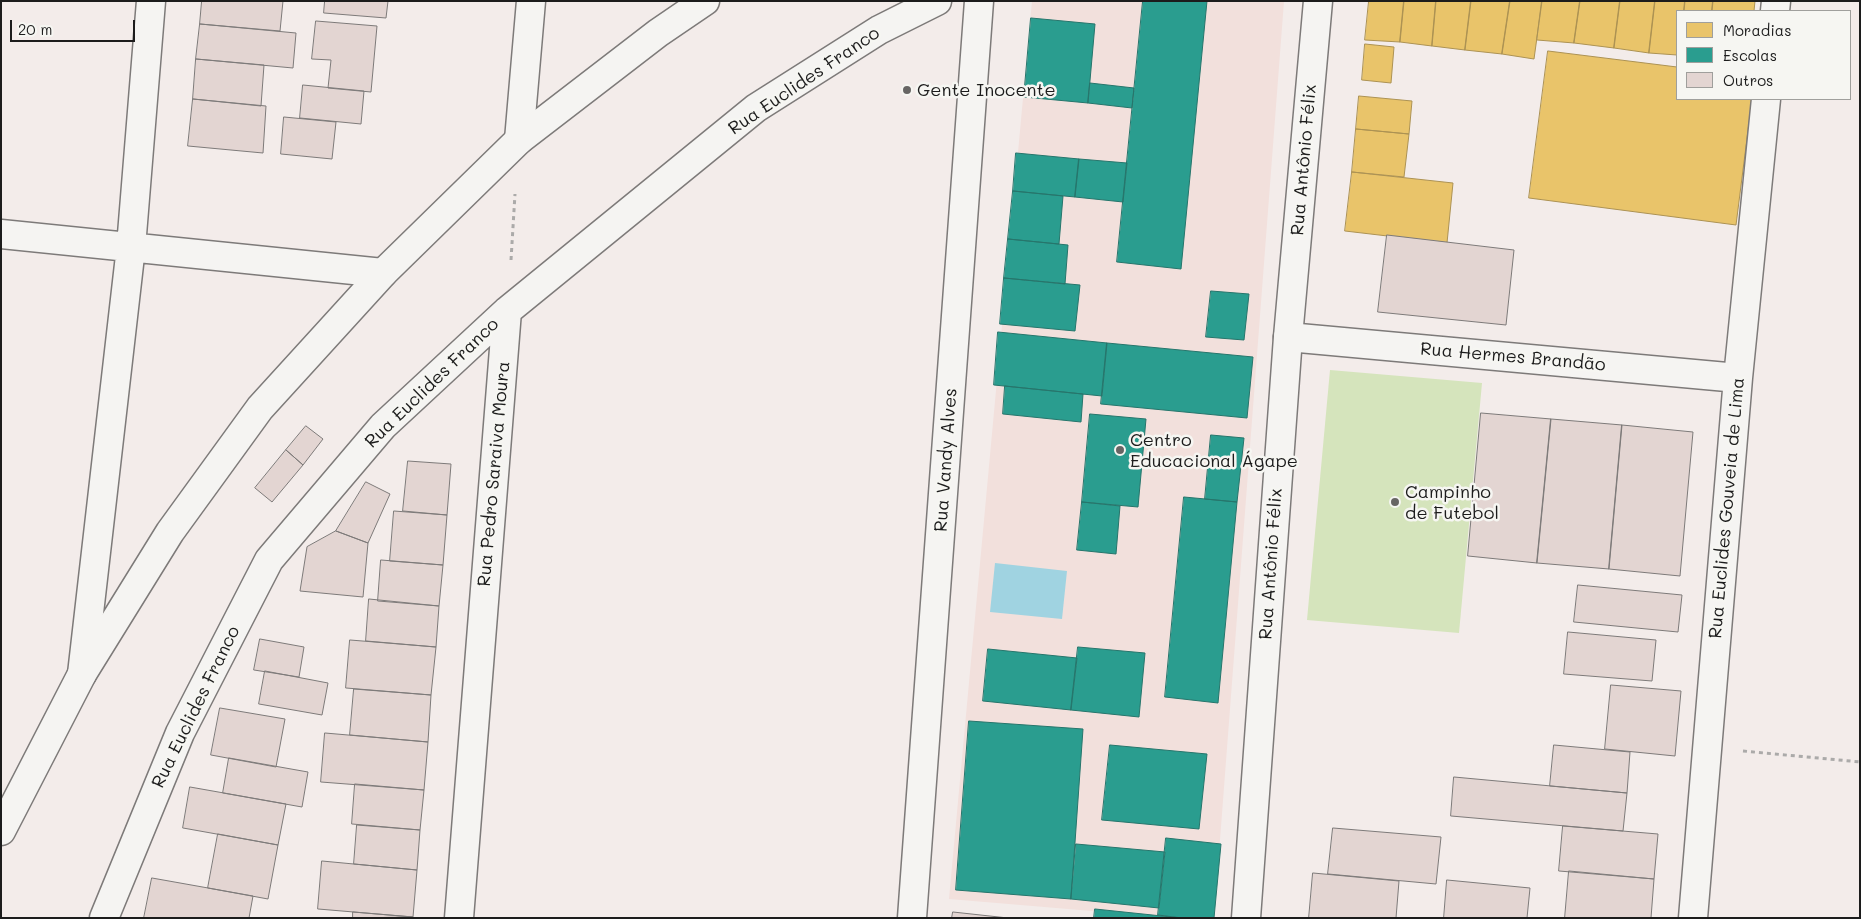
<!DOCTYPE html>
<meta charset="utf-8">
<style>
body{margin:0}
#map{position:relative;width:1861px;height:919px;overflow:hidden;background:#f3ecea;font-family:Mali,sans-serif}
canvas{display:block}
.frame{position:absolute;inset:0;border:2px solid #1c1c1c;pointer-events:none}
.legend{position:absolute;left:1676px;top:10px;width:175px;height:90px;box-sizing:border-box;background:#f6f6f2;border:1px solid #9f9f9c;margin:0;padding:6px 9px;list-style:none;font-size:15px;color:#1c1c1c}
.legend li{display:flex;align-items:center;gap:10px;height:25px}
.legend b{width:25px;border:1px solid #9f9f9c}
.scale{position:absolute;left:10px;top:20px;width:125px;height:22px;box-sizing:border-box;border:2px solid #1c1c1c;border-top:0;padding-left:6px;font-size:15px;line-height:18px;white-space:nowrap;color:#1c1c1c;-webkit-text-stroke:4px #f6f6f2;paint-order:stroke}
</style>
<div id="map">
<canvas width="1861" height="919"></canvas>
<div class="frame"></div>
<ul class="legend">
<li><b style="height:14px;background:#e9c46a"></b>Moradias</li>
<li><b style="height:14px;background:#2a9d8f"></b>Escolas</li>
<li><b style="height:14px;background:#e3d5d2"></b>Outros</li>
</ul>
<div class="scale">20 m</div>
</div>
<script>
const ctx = document.querySelector('canvas').getContext('2d');
ctx.lineJoin = 'round';
function fill(path, color) { ctx.fillStyle = color; ctx.fill(path, 'evenodd'); }
function strokePath(path, color, width, dash) { ctx.strokeStyle = color; ctx.lineWidth = width; ctx.lineCap = dash ? 'butt' : 'round'; ctx.setLineDash(dash || []); ctx.stroke(path); }
function write(font, color, halo, rows, align = 'center') {
  ctx.font = font + ' Mali,sans-serif'; ctx.lineWidth = 5; ctx.setLineDash([]); ctx.textBaseline = 'middle'; ctx.strokeStyle = halo; ctx.fillStyle = color; for (const [text, x, y, turn = 0] of rows) {
    ctx.save(); ctx.translate(x, y); ctx.rotate((+turn || 0) * Math.PI / 180); ctx.textAlign = isNaN(turn) ? turn : align; if (halo) ctx.strokeText(text, 0, 0); ctx.fillText(text, 0, 0); ctx.restore();
  }
}
const built = new Path2D(`
 M1032,1H1284L1214,918H1175L949,899Z`);
const green = new Path2D(`
 M1330,370L1482,383L1459,633L1307,620Z`);
const water = new Path2D(`
 M995,563L1067,571L1062,619L990,612Z`);
const homes = new Path2D(`
 M1369,1H1404L1400,42L1365,40Z
 M1404,1H1436L1432,46L1400,42Z
 M1436,1H1471L1465,50L1432,46Z
 M1471,1H1510L1502,54L1465,50Z
 M1510,1H1542L1534,59L1502,54Z
 M1542,1H1580L1574,43L1537,40Z
 M1580,1H1620L1614,48L1574,43Z
 M1620,1H1655L1649,53L1614,48Z
 M1655,1H1685L1684,11H1677V55L1649,53Z
 M1685,1H1713L1712,11H1684Z
 M1713,1H1755L1754,11H1712Z
 M1365,44L1394,47L1391,83L1362,80Z
 M1548,51L1677,67V99H1752L1736,225L1529,198Z
 M1359,96L1412,101L1409,134L1356,129Z
 M1356,129L1409,134L1404,177L1352,172Z
 M1352,172L1453,183L1447,243L1345,231Z`);
const schools = new Path2D(`
 M1143,1H1207L1181,269L1117,262Z
 M1031,18L1095,24L1088,103L1024,97Z
 M1090,83L1134,88L1132,108L1088,103Z
 M1016,153L1079,159L1075,197L1013,191Z
 M1079,159L1127,163L1123,202L1075,197Z
 M1013,191L1063,196L1059,244L1008,239Z
 M1008,239L1068,245L1065,284L1004,278Z
 M1004,278L1080,285L1075,331L1000,324Z
 M1211,291L1249,294L1244,340L1206,337Z
 M998,332L1107,343L1102,396L994,385Z
 M1107,343L1253,357L1247,418L1101,404Z
 M1005,386L1083,394L1081,422L1003,414Z
 M1090,414L1146,419L1138,507L1082,502Z
 M1211,435L1244,438L1237,502L1205,499Z
 M1184,497L1237,502L1218,703L1165,697Z
 M1082,502L1120,506L1116,554L1077,550Z
 M1078,647L1145,653L1139,717L1071,710Z
 M988,649L1077,658L1071,710L983,701Z
 M969,721L1083,729L1071,899L956,890Z
 M1110,745L1207,754L1199,829L1102,820Z
 M1166,838L1221,844L1214,918H1182L1158,915Z
 M1076,844L1165,852L1159,908L1071,899Z
 M1095,909L1181,918H1094Z`);
const building = new Path2D(`
 M202,1H283L280,31L200,24Z
 M325,1H388L386,18L324,13Z
 M316,21L377,26L371,92L328,88L331,60L312,59Z
 M200,24L296,33L293,68L196,59Z
 M196,59L264,65L261,106L193,99Z
 M303,85L364,91L361,124L300,118Z
 M193,99L266,106L263,153L188,146Z
 M284,117L336,122L332,159L281,154Z
 M1387,235L1514,250L1506,325L1378,312Z
 M1481,413L1551,419L1537,563L1468,556Z
 M1551,419L1622,425L1609,569L1537,563Z
 M1622,425L1693,432L1680,576L1609,569Z
 M306,426L323,439L303,465L286,450Z
 M286,450L303,465L272,502L255,488Z
 M408,461L451,464L447,515L403,511Z
 M366,482L390,494L368,543L336,531Z
 M394,511L447,515L443,565L390,561Z
 M336,531L368,543L363,597L300,591L307,547Z
 M381,560L443,565L439,606L378,601Z
 M1578,585L1682,595L1678,632L1574,622Z
 M369,599L439,606L436,647L366,641Z
 M1568,632L1656,640L1652,681L1564,674Z
 M260,639L304,647L299,677L254,670Z
 M350,640L436,647L431,695L346,688Z
 M265,671L328,683L322,715L259,704Z
 M1611,685L1681,691L1675,756L1605,749Z
 M354,689L431,695L428,742L350,735Z
 M220,708L285,719L276,767L211,755Z
 M325,733L428,742L424,790L321,782Z
 M1554,745L1630,752L1627,793L1550,786Z
 M229,758L308,772L302,807L223,793Z
 M1454,777L1627,793L1623,831L1451,816Z
 M355,784L424,790L420,830L352,824Z
 M190,787L286,804L278,845L183,828Z
 M357,825L420,830L417,870L354,864Z
 M1563,826L1658,834L1654,879L1559,871Z
 M1333,828L1441,837L1436,884L1328,874Z
 M218,834L278,845L268,899L208,888Z
 M322,861L417,870L413,917L318,909Z
 M1569,871L1654,879L1651,918H1565Z
 M1313,873L1399,881L1396,918H1309Z
 M152,878L253,896L249,918H144Z
 M1447,880L1530,888L1527,918H1444Z
 M353,912L413,917L353,918Z
 M953,912L1008,918H952Z`);
const path = new Path2D(`
 M511,260L515,194
 M1743,751L1860,762`);
const minor = new Path2D(`
 M1775,11L1776,1
 M519,140L531,1
 M1,234L383,273
 M1288,337L1738,378
 M82,674L131,247L151,1
 M104,918L180,733L269,560L383,426L507,311L756,108L879,30L937,1
 M459,918L507,311
 M912,918L979,1
 M1693,918L1738,378L1766,99`);
const secondary = new Path2D(`
 M1246,918L1288,337L1318,1`);
const trunk = new Path2D(`
 M1,831L82,674L170,532L260,408L383,273L519,140L658,33L705,1`);
const markers = [
 [907,90,5,"#676564"],
 [1120,450,5,"#676564"],
 [1395,502,5,"#676564"]
];
const streetNames = [
 ["Rua Euclides Franco",804,81,-34],
 ["Rua Antônio Félix",1304,160,-85],
 ["Rua Hermes Brandão",1513,357,5],
 ["Rua Euclides Franco",432,383,-44],
 ["Rua Vandy Alves",946,460,-86],
 ["Rua Pedro Saraiva Moura",494,474,-85],
 ["Rua Euclides Gouveia de Lima",1727,508,-85],
 ["Rua Antônio Félix",1271,564,-86],
 ["Rua Euclides Franco",196,707,-64]
];
const poiNames = [
 ["Gente Inocente",917,90],
 ["Centro",1130,440],
 ["Educacional Ágape",1130,461],
 ["Campinho",1405,492],
 ["de Futebol",1405,513]
];
fill(built, '#f2e0dc');
fill(green, '#d5e4bc');
fill(water, '#a0d3e1');
fill(homes, '#e9c46a');
strokePath(homes, '#ac9253', 1);
fill(schools, '#2a9d8f');
strokePath(schools, '#26766c', 1);
fill(building, '#e3d5d2');
strokePath(building, '#7d7a79', 1);
strokePath(minor, '#7d7a79', 31);
strokePath(secondary, '#7d7a79', 31);
strokePath(trunk, '#7d7a79', 31);
strokePath(path, '#abaaa9', 3, [4, 4]);
strokePath(minor, '#f5f4f2', 28);
strokePath(secondary, '#f5f4f2', 28);
strokePath(trunk, '#f5f4f2', 28);
for (const [x, y, r, color] of markers) { const dot = new Path2D(); dot.arc(x, y, r, 0, 2 * Math.PI); ctx.fillStyle = color; ctx.fill(dot); strokePath(dot, '#f6f6f2', 2); }
write('18px', '#1c1c1c', '#f6f6f2', streetNames);
write('18px', '#1c1c1c', '#f6f6f2', poiNames, 'left');
</script>
